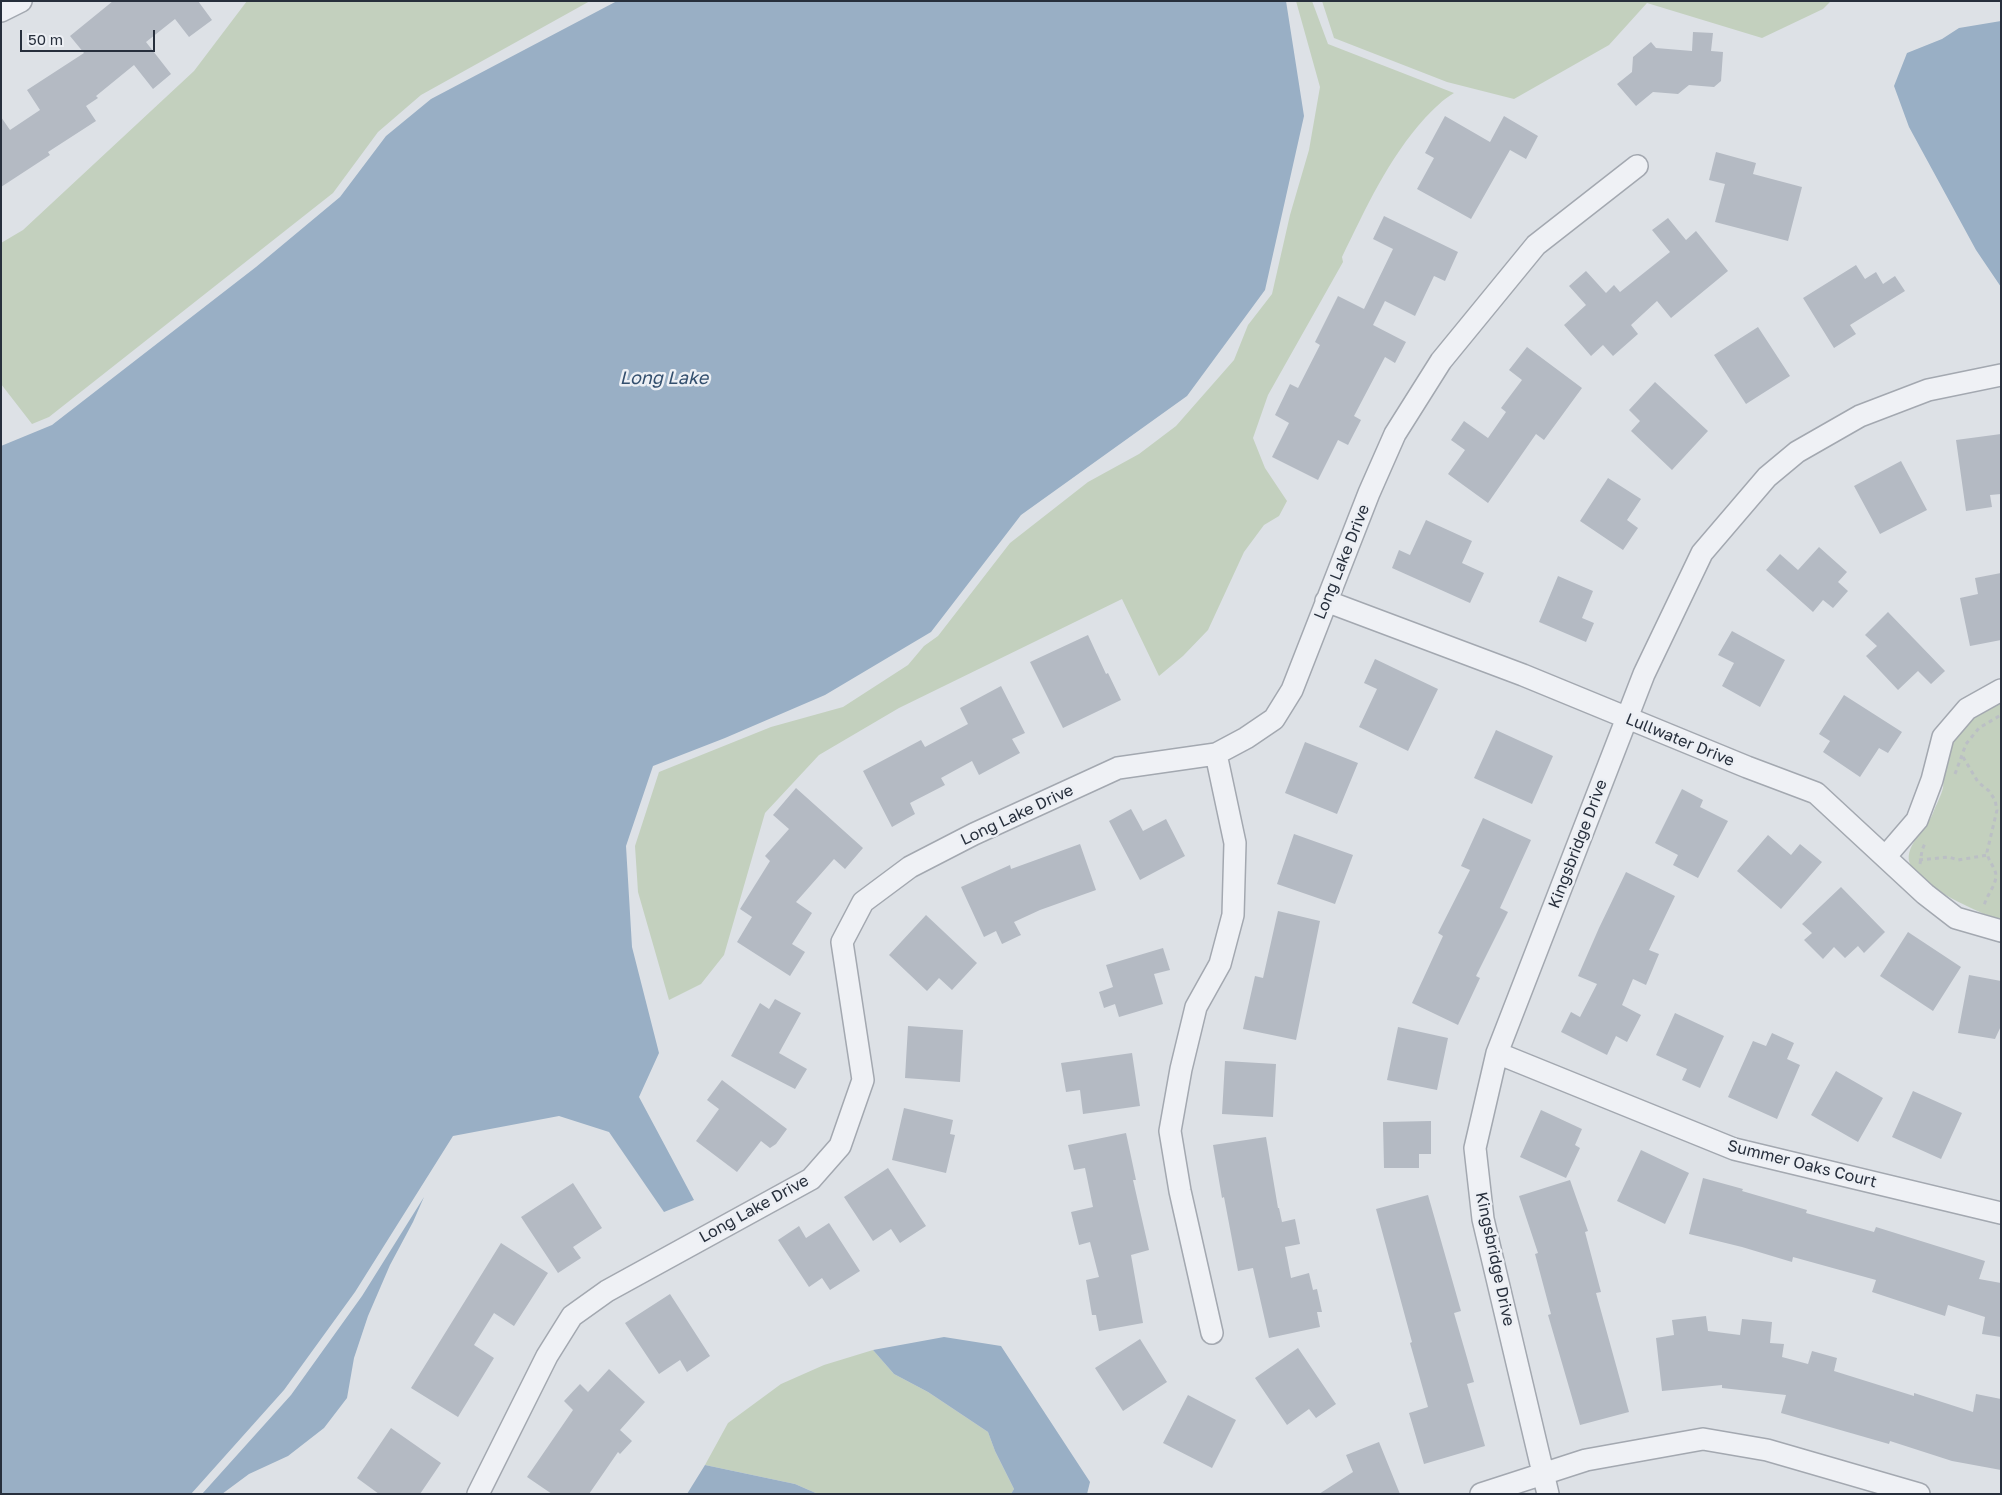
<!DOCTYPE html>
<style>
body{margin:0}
#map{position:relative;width:2002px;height:1495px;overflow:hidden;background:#dde1e6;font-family:"Golos Text",sans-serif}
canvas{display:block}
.frame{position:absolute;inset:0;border:2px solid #272f3c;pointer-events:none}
.scale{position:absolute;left:20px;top:30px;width:135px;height:22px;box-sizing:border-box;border:2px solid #272f3c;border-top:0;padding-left:6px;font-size:15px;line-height:18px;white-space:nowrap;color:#272f3c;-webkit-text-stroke:4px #eceff4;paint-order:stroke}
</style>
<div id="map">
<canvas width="2002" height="1495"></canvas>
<div class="frame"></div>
<div class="scale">50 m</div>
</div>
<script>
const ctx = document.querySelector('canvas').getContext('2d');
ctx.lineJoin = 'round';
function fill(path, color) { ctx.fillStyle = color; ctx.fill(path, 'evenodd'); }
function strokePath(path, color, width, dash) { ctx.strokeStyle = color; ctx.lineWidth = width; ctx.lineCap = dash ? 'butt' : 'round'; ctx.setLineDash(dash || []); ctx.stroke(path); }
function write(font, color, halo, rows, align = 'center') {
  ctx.font = font + ' "Golos Text",sans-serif'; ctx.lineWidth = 5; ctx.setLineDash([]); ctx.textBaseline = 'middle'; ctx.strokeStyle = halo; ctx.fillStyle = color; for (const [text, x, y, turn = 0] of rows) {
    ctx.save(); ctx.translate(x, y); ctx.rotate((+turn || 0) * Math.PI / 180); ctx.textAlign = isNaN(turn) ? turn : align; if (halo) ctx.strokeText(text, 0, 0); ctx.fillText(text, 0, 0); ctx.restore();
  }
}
const green = new Path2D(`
 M247,1H590L421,95L378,132L333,193L49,417L32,424L1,384V243L23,230L194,71Z
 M1296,1H1312L1328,44L1454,93C1442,100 1435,108 1425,118C1388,159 1366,208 1342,257L1343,262L1268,395L1253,438L1265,468L1287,501L1279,516L1264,525L1244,552L1208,630L1183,656L1159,676L1122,599L899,708L819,755L765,813L724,955L701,984L669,1000L638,892L635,846L659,772L771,727L843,707L908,665L924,646L938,636L1010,543L1088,482L1139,454L1176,426L1234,360L1248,325L1272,294L1290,215L1309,150L1320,87Z
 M1322,1H1831L1823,9L1762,38L1647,3L1609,45L1514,99L1447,82L1334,38Z
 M2001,701V921C1977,911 1924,889 1911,866C1901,848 1927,829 1933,813C1936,805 1941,796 1943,788C1945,776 1944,748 1950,740C1967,718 1977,713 2001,701Z
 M873,1350L894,1374L928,1392L988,1432L995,1451L1014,1489L1011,1494H818L795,1484L705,1465L728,1423L781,1384L824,1365Z`);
const water = new Path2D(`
 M617,1H1286L1304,116L1265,290L1187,396L1021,515L931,632L825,695L725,738L653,766L626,846L632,947L659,1053L639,1097L694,1200L664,1212L609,1132L559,1116L453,1136L355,1292L284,1390L191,1494H1V446L52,425L256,267L340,197L386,136L431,99Z
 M2001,21V287L1976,250L1909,127L1894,86L1907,53L1942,39L1959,28Z
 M424,1197L413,1222L390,1265L368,1316L354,1358L347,1398L324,1428L288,1456L249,1474L222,1494H202L291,1395L362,1296Z
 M944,1337L1001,1346L1090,1482L1087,1494H1011L1014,1489L995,1451L988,1432L928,1392L894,1374L873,1350Z
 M705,1465L795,1484L818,1494H687Z`);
const building = new Path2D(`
 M113,1H198L212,20L189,37L175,19L146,42L171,74L153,89L134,65L96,96L98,98L86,106L96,121L48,152L50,155L1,187V117L10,130L40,110L27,90L84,53L70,36Z
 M1693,32L1713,33L1711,51L1723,52L1721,81L1714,87L1689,85L1678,94L1653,92L1636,106L1617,84L1632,72L1633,57L1651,42L1656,48L1692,51Z
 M1445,116L1490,142L1504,116L1538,136L1526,159L1510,150L1471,219L1417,189L1434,158L1425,153Z
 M1716,152L1756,163L1753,174L1802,187L1788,241L1715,222L1725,184L1709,180Z
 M1384,216L1458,252L1445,281L1434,276L1415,316L1385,301L1373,325L1406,342L1395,363L1385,357L1354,416L1361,420L1348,445L1338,440L1318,480L1272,457L1289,423L1275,415L1290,384L1298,388L1320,345L1315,342L1338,296L1364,309L1393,249L1373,239Z
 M1668,218L1686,240L1696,231L1728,271L1671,318L1657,301L1631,325L1638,334L1613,356L1603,345L1591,356L1564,325L1586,305L1569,286L1586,271L1606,293L1614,285L1620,292L1670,252L1652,230Z
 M1856,265L1865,279L1876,272L1883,284L1895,276L1905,291L1850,325L1856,334L1834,348L1803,298Z
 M1758,327L1790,376L1746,404L1714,355Z
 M1527,347L1582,388L1544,440L1536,434L1488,503L1448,474L1465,450L1451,440L1464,421L1488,438L1506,412L1501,408L1522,380L1509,370Z
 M1655,382L1708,431L1672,470L1631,431L1640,421L1629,410Z
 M2001,434V494L1990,495L1992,507L1966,511L1956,440Z
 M1901,461L1927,510L1880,534L1854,486Z
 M1608,478L1641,499L1627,520L1638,528L1623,550L1580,521Z
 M1426,520L1472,541L1462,563L1484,573L1470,603L1392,568L1399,550L1410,555Z
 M1819,547L1847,572L1838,582L1848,591L1833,608L1823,600L1813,612L1766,570L1780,554L1798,570Z
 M2001,573V640L1970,646L1960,598L1978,594L1975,578Z
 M1558,576L1593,591L1582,618L1594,623L1586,642L1539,622Z
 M1888,612L1945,671L1931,684L1918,671L1898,690L1866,656L1877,646L1865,635Z
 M1732,631L1785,660L1760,707L1722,686L1734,663L1718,655Z
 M1088,635L1106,674L1108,673L1121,700L1063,728L1030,662Z
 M1375,659L1438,689L1408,751L1359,727L1377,689L1364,683Z
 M1001,686L1025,733L1012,739L1020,753L979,775L972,761L941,778L945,785L910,803L915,814L892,827L863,771L921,740L925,747L968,724L960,708Z
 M1844,695L1902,732L1888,753L1879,748L1860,777L1823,752L1830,741L1819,734Z
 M1496,730L1553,756L1532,804L1474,778Z
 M1305,742L1358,763L1337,814L1285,793Z
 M796,788L863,848L845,869L834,859L796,902L812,913L792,944L805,952L790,976L737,942L752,917L740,909L770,861L765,856L789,829L773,815Z
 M1682,789L1703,800L1700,807L1728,821L1698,878L1673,865L1678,855L1655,843Z
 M1131,809L1143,831L1166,819L1185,856L1140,880L1109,821Z
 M1483,818L1531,840L1500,908L1508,912L1476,976L1480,978L1458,1025L1412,1003L1443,936L1438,933L1470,870L1461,866Z
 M1294,834L1353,855L1335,904L1277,884Z
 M1768,835L1791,855L1800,844L1822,862L1781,909L1737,871Z
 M1080,844L1096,890L1040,910L1014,922L1021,935L1002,944L996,931L984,937L961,887L1010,865L1011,869Z
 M1626,872L1675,896L1649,950L1659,954L1646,985L1633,979L1622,1005L1641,1015L1627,1042L1616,1036L1607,1055L1561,1032L1571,1012L1580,1017L1597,984L1578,976L1599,928Z
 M1841,887L1885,932L1864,953L1858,946L1845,958L1834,947L1823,959L1804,940L1812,933L1802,924Z
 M1278,911L1320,921L1296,1040L1243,1029L1255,976L1263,978Z
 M926,915L977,963L952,990L939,978L927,991L889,955Z
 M1908,932L1961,967L1933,1011L1880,976Z
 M1163,948L1170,970L1154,974L1163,1004L1119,1017L1115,1004L1104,1008L1099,992L1113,987L1106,965Z
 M1969,975L2001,981V1026L1995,1039L1958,1033Z
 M775,999L801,1013L779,1053L807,1069L795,1089L731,1056L760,1003L769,1009Z
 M1675,1013L1724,1036L1700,1088L1682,1080L1687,1069L1656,1055Z
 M908,1026L963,1030L960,1082L905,1078Z
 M1398,1027L1448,1038L1437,1090L1387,1080Z
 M1772,1033L1794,1043L1787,1059L1800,1065L1777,1119L1728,1097L1753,1041L1766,1046Z
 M1132,1053L1140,1106L1083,1114L1080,1090L1066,1092L1061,1063Z
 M1225,1061L1276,1064L1273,1117L1222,1114Z
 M1836,1071L1883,1098L1858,1142L1811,1115Z
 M722,1080L787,1129L776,1144L770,1148L761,1141L737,1172L696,1141L719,1109L707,1100Z
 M1913,1091L1962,1113L1941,1159L1892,1137Z
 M904,1108L953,1120L950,1134L955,1135L946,1173L892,1160Z
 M1541,1110L1582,1129L1575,1145L1580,1148L1566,1178L1520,1157Z
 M1431,1121V1154H1419V1168H1384L1383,1122Z
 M1126,1133L1136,1180H1133L1149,1250L1131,1255L1143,1323L1099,1331L1096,1315H1092L1086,1280L1099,1277L1090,1242L1079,1245L1071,1212L1093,1207L1085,1168L1074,1170L1068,1145Z
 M1266,1137L1278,1208H1279L1282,1222L1295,1219L1300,1244L1285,1247L1291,1278L1309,1273L1313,1290L1317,1289L1322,1312H1317L1320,1327L1269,1338L1253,1268L1238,1271L1224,1197L1222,1198L1213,1145Z
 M1641,1150L1689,1173L1665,1224L1617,1201Z
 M888,1168L926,1226L900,1243L891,1229L873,1241L844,1197Z
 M1703,1178L1743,1189L1742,1191L1807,1210L1806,1213L1874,1232L1876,1227L1985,1261L1979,1279L2001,1283V1337L1982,1334L1985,1317L1948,1305L1945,1316L1872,1292L1876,1280L1793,1257L1792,1262L1742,1247L1689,1234Z
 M1570,1180L1588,1231L1585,1232L1601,1292L1596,1293L1629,1412L1580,1425L1548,1315L1551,1314L1535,1254L1538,1253L1519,1196Z
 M573,1183L602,1228L573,1247L581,1258L558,1273L521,1217Z
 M1428,1195L1461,1311L1454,1313L1474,1382L1467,1384L1485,1446L1424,1464L1409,1413L1428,1407L1410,1343L1412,1342L1376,1209Z
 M829,1223L860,1271L830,1290L822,1278L809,1287L778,1240L799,1226L806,1238Z
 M501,1243L548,1273L514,1326L494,1313L474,1345L494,1358L458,1417L411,1388Z
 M670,1294L710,1356L687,1372L680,1360L659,1374L625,1323Z
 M1706,1316L1708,1331L1740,1335L1742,1319L1772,1322L1770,1343L1784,1344L1782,1357L1808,1364L1812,1351L1837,1358L1834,1371L1914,1396V1393L1973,1412L1976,1394L2001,1399V1470L1952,1461L1890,1441L1889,1444L1781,1413L1786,1395L1722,1388V1385L1662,1391L1656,1338L1674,1335L1672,1320Z
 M1140,1339L1167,1382L1123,1411L1095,1368Z
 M1298,1348L1336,1404L1316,1418L1309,1409L1287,1425L1255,1378Z
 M609,1369L645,1402L620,1430L632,1441L620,1454L618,1452L589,1494H552L527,1477L573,1410L564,1401L580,1384L588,1392Z
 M1188,1395L1236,1420L1212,1468L1163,1443Z
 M391,1428L441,1463L420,1494H379L357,1478Z
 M1379,1442L1400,1494H1319L1353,1472L1346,1455Z`);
const path = new Path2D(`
 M1963,757L1978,782L1989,791L1995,800L1997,810L1987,852C1988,861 1995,867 1996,875C1996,886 1986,896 1984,906
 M1955,774L1966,744L1979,728L2001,715
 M1919,860L1949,857L1958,860L1988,855
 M1920,864L1922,850L1926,841`);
const street = new Path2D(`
 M1,11L21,1
 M1326,601L1523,675L1747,767L1816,793L1925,894L1956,918L2001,931
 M1886,856L1917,820L1932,780L1943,737L1967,709L2001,690
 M1497,1053L1734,1149L2001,1213
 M1212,1333L1180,1191L1170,1131L1181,1069L1196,1007L1220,964L1233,915L1235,843L1216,754
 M478,1494L547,1356L572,1316L607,1291L811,1179L840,1146L863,1080L842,942L863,902L910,867L974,834L1118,768L1216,754L1246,738L1274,719L1292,690L1369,493L1395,434L1441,361L1536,245L1637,166
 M1481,1494L1586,1460L1703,1439L1767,1450L1919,1494
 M1548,1494L1483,1219L1475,1148L1497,1053L1644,674L1702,553L1767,477L1797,452L1860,416L1928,390L2001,375`);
const streetNames = [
 ["Long Lake Drive",1342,562,-68],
 ["Lullwater Drive",1680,740,22],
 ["Long Lake Drive",1017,815,-25],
 ["Kingsbridge Drive",1578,844,-69],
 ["Summer Oaks Court",1802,1164,14],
 ["Long Lake Drive",754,1209,-29],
 ["Kingsbridge Drive",1495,1259,78]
];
const waterNames = [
 ["Long Lake",664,378]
];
fill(green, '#c3d0be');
fill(water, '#99afc5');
fill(building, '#b4bac3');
strokePath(street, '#a3a8b0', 24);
strokePath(path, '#bbbfc5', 3, [4, 4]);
strokePath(street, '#eff1f5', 21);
write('16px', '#272f3c', '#eceff4', streetNames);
write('italic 18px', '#334f6e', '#eceff4', waterNames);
</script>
